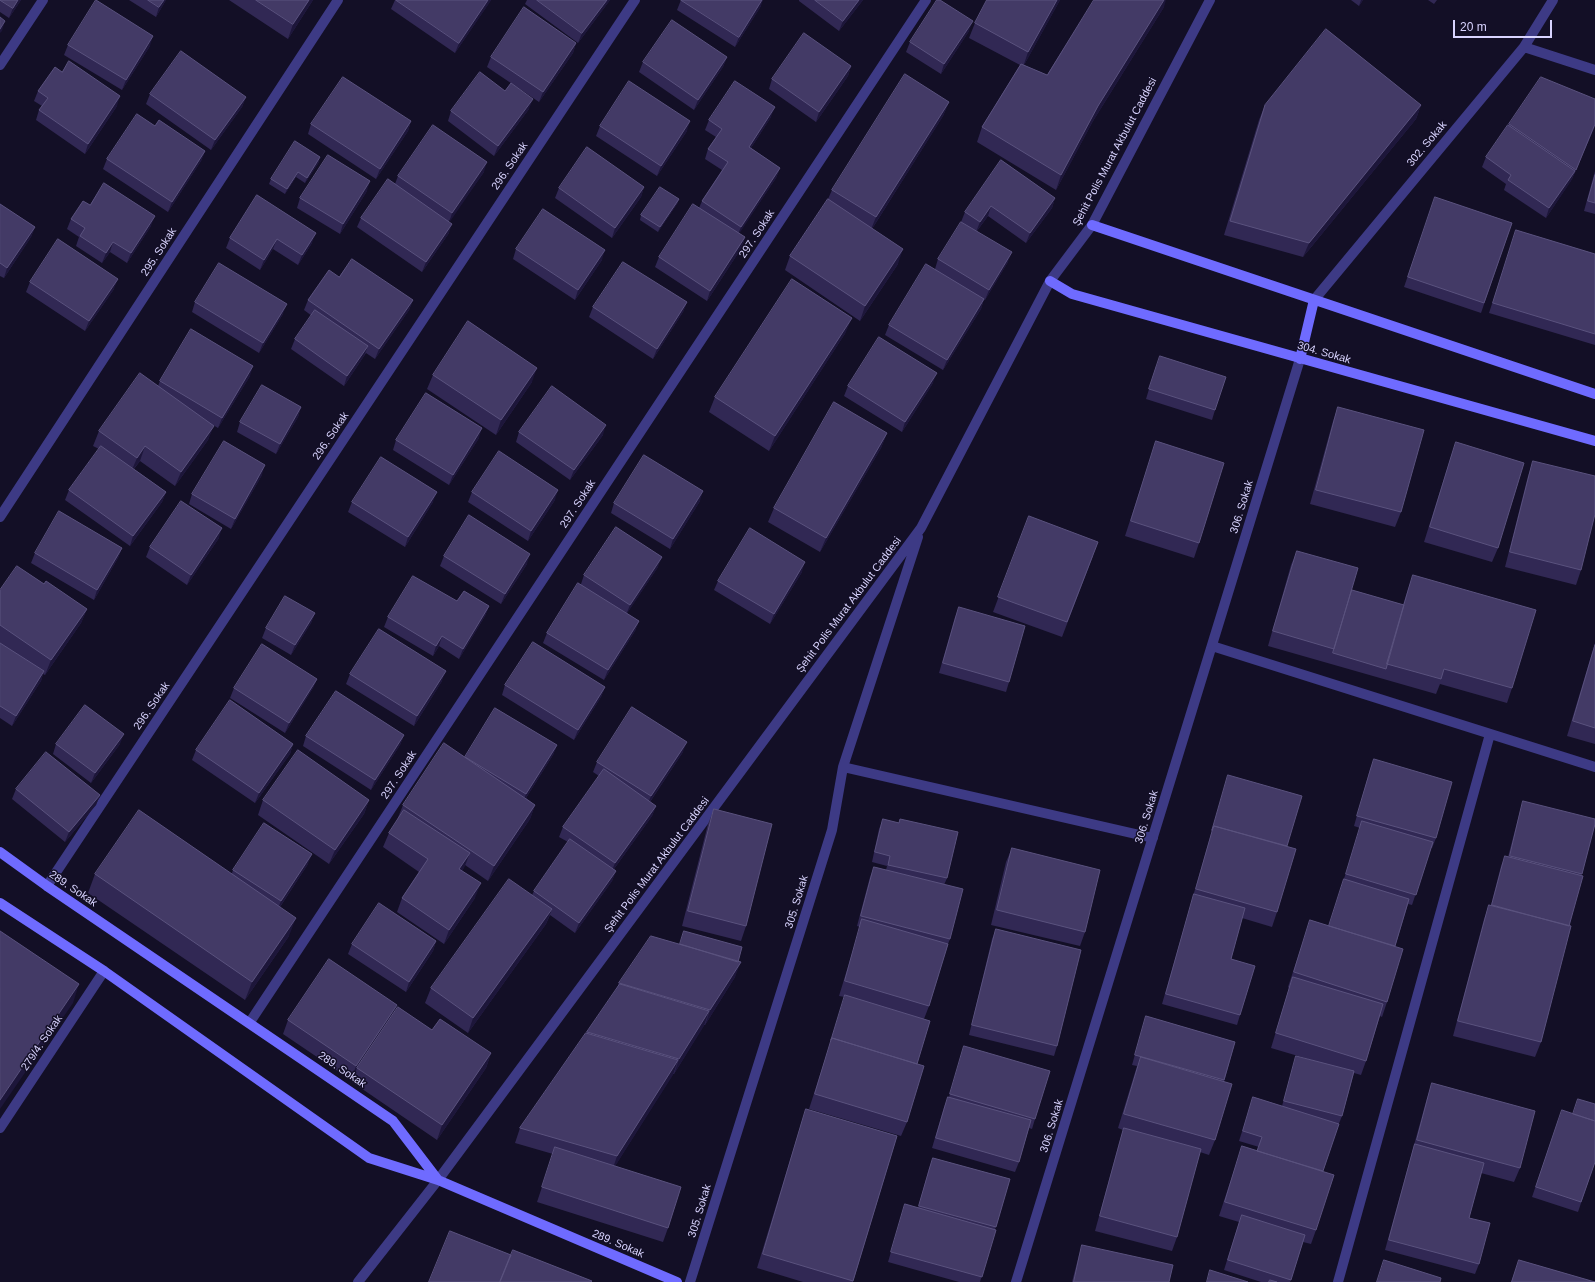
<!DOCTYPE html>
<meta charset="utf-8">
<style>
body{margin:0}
#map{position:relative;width:1595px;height:1282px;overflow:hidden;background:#130f26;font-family:Helvetica,sans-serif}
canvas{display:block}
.scale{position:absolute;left:1453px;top:20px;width:99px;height:18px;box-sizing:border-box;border:2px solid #d9d4ff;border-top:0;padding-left:5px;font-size:12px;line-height:14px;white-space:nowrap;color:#d9d4ff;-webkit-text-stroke:3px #130f26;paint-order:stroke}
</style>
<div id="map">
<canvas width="1595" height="1282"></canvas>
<div class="scale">20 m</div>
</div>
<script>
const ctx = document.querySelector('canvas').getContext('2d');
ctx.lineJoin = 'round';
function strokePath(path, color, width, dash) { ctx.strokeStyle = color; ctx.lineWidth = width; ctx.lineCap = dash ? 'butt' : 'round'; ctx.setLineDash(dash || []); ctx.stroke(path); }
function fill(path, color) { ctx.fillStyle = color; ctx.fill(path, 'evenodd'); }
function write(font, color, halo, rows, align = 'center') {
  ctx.font = font + ' Helvetica,sans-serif'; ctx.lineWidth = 3; ctx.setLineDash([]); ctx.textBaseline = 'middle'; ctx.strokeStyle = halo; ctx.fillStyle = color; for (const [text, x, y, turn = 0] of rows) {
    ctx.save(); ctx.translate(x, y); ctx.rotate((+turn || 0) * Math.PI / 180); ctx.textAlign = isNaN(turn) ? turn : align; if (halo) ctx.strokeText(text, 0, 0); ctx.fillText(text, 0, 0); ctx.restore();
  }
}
const street = new Path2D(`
 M1524,47L1595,70
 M0,65L43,0
 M1314,300L1524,47L1553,0
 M0,517L338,0
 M1212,646L1595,767
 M843,767L1153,838
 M47,886L635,0
 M250,1022L926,0
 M0,1128L104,971
 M358,1282L438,1180L921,528L1050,281L1092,225L1210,0
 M690,1282L832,830L843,767L918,537
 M1016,1282L1300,359
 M1338,1282L1490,734`);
const secondary = new Path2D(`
 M1092,225L1595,394
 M1050,281L1072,294L1595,441
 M1300,359L1314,300
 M0,852L47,886L393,1121L438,1180
 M0,903L104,971L369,1158L438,1180L677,1282`);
const wall = new Path2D(`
 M0,0H21L9,18L0,12Z
 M129,0H166L156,17Z
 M229,0H313L288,39Z
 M395,0H491L455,53L391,9Z
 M527,0H610L578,43L525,4Z
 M681,0L761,6L735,47L677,10Z
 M799,0H863L839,31L799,1Z
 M987,0H1060L1024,65L1047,75L1164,7L1093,121L1056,190L977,142L982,127L1020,65L969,38L975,23Z
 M1351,0H1363L1359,6Z
 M1428,0H1437L1434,4Z
 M969,31L941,74L906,52L910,42Z
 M576,43L573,53L539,102L487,67L491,57Z
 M68,45L150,46L122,90L64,55Z
 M727,57L723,67L694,110L639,72L643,62Z
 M851,66L848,76L816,122L769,89L772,79Z
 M38,91L117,106L85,154L36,120L39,110L42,106L34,101Z
 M150,94L246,97L242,107L211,150L146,104Z
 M949,102L943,116L872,229L898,264L860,321L785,270L790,256L828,199L832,190Z
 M1265,105H1421L1416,119L1303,257L1224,235L1259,120Z
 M529,109L494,156L448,121L451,111Z
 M771,117L751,148L780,168L776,178L739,233L745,237L742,247L707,301L655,267L659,257L699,208L702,201L722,170L705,159L708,149L716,137L705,130L709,120Z
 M411,121L408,131L376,179L308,134L311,124Z
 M1509,124L1595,126L1572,179L1546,218L1504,190L1506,184L1482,167L1486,157Z
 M155,126L205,151L201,161L168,212L103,169L107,159Z
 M600,126L687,131L657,176L596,136Z
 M1001,160L1055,198L1052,208L1026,243L988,216L977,231L1008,262L985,300L984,299L981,309L943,370L885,335L889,325L935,269L938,259L967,226L961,222L965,212Z
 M319,162L305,183L296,177L285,194L269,184L271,179Z
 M1595,171V214L1584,211Z
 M484,172L449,221V233L422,272L357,227L361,218L395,184L398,176Z
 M644,187L641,197L612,238L555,198L559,188Z
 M367,191L340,234L297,208L300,198Z
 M257,195L312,243L298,265L273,249L260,270L226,248L230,238Z
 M1435,197L1512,223L1481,313L1404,287Z
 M679,199L677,204L658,232L640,220L641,215Z
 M0,204L35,227L31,237L4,278L0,276Z
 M90,205L151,226L127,263L110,252L102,263L76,246L79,237L67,229L71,219Z
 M1516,230L1595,254V345L1489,313Z
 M516,249L602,260L575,300L513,259Z
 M339,277L413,300L409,310L375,359L366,353L344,386L291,349L295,339L312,316L304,310L308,300Z
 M30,282L114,289L85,331L26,292Z
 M195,302L283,314L259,353L192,312Z
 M687,302L683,312L653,359L589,317L593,307Z
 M846,332L769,451L709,412L715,397Z
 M1156,366L1215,410L1212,420L1146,399Z
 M433,375L532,382L496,435L427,389Z
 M250,376L218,428L213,425L208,440L175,486L140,461L134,469L166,492L162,502L130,546L65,500L69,490L99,449L93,446L99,431L158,386L160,381Z
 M933,383L902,432L844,396L848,386Z
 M301,407L298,417L276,454L237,432L240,422Z
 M1338,407L1401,512L1395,527L1310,504L1333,421Z
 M519,432L603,435L570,480L516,442Z
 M887,433L881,448L820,552L768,522L774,508Z
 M479,438L449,485L393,450L396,440Z
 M1156,441L1199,543L1194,558L1125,536L1151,456Z
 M1456,442L1498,548L1492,562L1424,542L1451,456Z
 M1533,461L1581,570L1576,585L1505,567L1528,476Z
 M262,475L231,529L189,504L192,494Z
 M472,492L555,500L528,541L468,502Z
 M700,501L670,549L611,513L614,503Z
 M352,502H433L405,547L348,512Z
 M1029,516L1093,556L1062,637L993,612Z
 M219,538L187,585L146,557L150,547Z
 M122,548L118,558L94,600L31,563L35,553Z
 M1297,551L1352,590L1403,605L1408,589L1413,575L1512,688L1507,703L1440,684L1436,694L1268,646L1291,565Z
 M444,556L527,564L501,604L440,566Z
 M658,567L627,613L639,621L635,631L604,680L543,643L547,633L581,584L584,575Z
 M802,572L770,624L714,590L718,581Z
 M44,584L87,609L81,623L45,675L43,674L41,681L12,726L0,718V590Z
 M457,601L489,606L485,616L459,659L439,646L433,656L384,627L388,617Z
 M959,607L1009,682L1006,692L939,673L955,617Z
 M315,613L311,623L291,655L262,638L266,628Z
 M1595,643V744L1567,736Z
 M350,674L442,681L414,726L346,684Z
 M317,679L313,688L285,733L230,698L234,688Z
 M505,685L605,687L601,697L574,740L502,695Z
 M404,735L400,745L371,790L303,746L306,736Z
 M56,744H120L91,783L53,754Z
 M293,744L290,754L255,803L192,760L196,750Z
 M557,745L553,755L526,798L535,805L530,819L488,881L465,865L462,871L475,898L444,944L397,912L402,898L419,872L383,847L389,833L397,820L403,805L465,757Z
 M683,752L650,802L656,806L652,816L614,869L616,871L612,881L575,933L550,915L546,924L468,1033L425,1003L431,988L532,895L534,891L568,842L559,837L563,827L599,776L593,772L597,762Z
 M1374,759L1436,838L1432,848H1431L1412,905L1408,904L1395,947L1387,1002L1382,1017L1380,1016L1366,1061L1361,1075L1354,1073L1342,1116L1338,1126L1323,1171L1316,1230L1311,1244L1303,1242L1290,1282H1261L1224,1270L1239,1222L1219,1216L1237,1161L1242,1146L1257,1151L1259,1147L1239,1141L1253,1097L1282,1106L1293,1066L1296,1056L1315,1061L1271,1048L1289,988L1288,987L1310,920L1329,926L1360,828L1354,826L1370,769Z
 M1228,775L1287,846L1277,912L1272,927L1242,918L1231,959L1240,1015L1237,1025L1162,1004L1225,785Z
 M16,789L100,795L96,805L65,842L12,799Z
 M263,800H369L364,814L329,864L258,815Z
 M1523,801L1595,824L1581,876L1541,1042L1535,1057L1453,1036L1484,919L1489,905H1491L1501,866L1505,856L1508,857L1520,811Z
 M714,809L746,926L741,941L682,926L708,824Z
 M883,819L947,878L944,885L950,939L946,949L929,1006L924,1019L907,1122L901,1136L809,1109L845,997L839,996L860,927L857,926L870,877L874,867L886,870L887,866L872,862L879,829Z
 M1012,848L1085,932L1080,946L991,925L1006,862Z
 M308,864L280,907L289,936L245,1000L88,893L95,874L232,873L233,870Z
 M996,929L1057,1046L1054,1056L969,1035L992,939Z
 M684,931L738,962L735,977L705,1025H704L674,1074H673L615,1166L668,1228L663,1242L537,1202L553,1154L515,1143L520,1128L616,990L619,983L680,944Z
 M436,941L433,951L406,992L348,954L352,944Z
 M395,1012L432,1030L491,1053L486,1068L437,1140L352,1082L354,1076L351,1080L283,1034L288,1020Z
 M1146,1016L1235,1042L1224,1082L1215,1140L1209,1155L1200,1152L1177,1237L1172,1251L1095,1231L1119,1143L1123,1130L1118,1128L1137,1066L1132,1065L1143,1026Z
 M964,1046L1035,1119L1032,1129L1029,1128L1019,1162L1015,1172L932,1148L944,1107L948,1097H949L961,1056Z
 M1432,1083L1520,1168L1514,1182L1481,1173L1469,1218L1479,1264L1475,1274L1385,1250L1427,1098Z
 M806,1109L897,1136L853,1282H803L757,1268L801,1124Z
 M1558,1120L1595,1162L1578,1212L1532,1197Z
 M933,1158L1010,1179L995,1229L980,1282H959L888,1262L902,1214L905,1204L918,1208L929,1168Z
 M1082,1245L1169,1282H1072L1079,1255Z
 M1519,1260L1595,1282H1511Z`);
const shadedWall = new Path2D(`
 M18,0H21L9,18L13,8Z
 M164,0H166L156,17L159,7Z
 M309,0H313L288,39L293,24Z
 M488,0H491L490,2L455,53L459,43Z
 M607,0H610L578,43L582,33Z
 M762,0H763L761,6L735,47L739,37Z
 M859,0H863L839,31L843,21Z
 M1057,0H1060L1023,67L1028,52Z
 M1164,0H1166L1164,7L1093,121L1056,190L1061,175L1098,106Z
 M1361,0H1363L1359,6Z
 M5,21L2,31L0,33V29Z
 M973,21L969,31L941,74L944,64Z
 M153,36L150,46L122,90L126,80Z
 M576,43L573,53L539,102L543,92Z
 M727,57L723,67L694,110L698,100Z
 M851,66L848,76L816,122L819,112Z
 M120,96L117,106L85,154L88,144Z
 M246,97L242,107L211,150L215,140Z
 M533,99L529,109L494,156L498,146Z
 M949,102L943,116L870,232L876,217Z
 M1421,105L1416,119L1303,257L1309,243Z
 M775,107L771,117L745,157L749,147Z
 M411,121L408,131L376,179L380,169Z
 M690,121L687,131L657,176L661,166Z
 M1595,124V126L1572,179L1576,170Z
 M205,151L201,161L168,212L172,202Z
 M320,157L319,162L305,183L307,178Z
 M487,162L484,172L449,223L452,213Z
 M780,168L776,178L737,237L741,227Z
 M1575,171L1571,181L1546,218L1549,208Z
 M298,172L296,177L285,194L287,189Z
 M370,181L367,191L340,234L343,224Z
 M644,187L641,197L612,238L615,228Z
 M1055,198L1052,208L1026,243L1030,233Z
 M679,199L677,204L658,232L660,227Z
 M991,206L988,216L976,232L980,222Z
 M155,216L151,226L127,263L131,253Z
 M452,224L449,233L422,272L426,262Z
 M35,227L31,237L4,278L7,268Z
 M316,233L312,243L298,265L302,255Z
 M745,237L742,247L707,301L710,291Z
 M277,239L273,249L260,270L264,260Z
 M113,242L110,252L102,263L106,253Z
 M903,249L898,264L860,321L865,306Z
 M605,250L602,260L575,300L578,290Z
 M1012,252L1008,262L985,300L989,290Z
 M118,279L114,289L85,331L89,321Z
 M984,299L981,309L943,370L947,360Z
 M413,300L409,310L375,359L379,349Z
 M687,302L683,312L653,359L657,349Z
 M287,304L283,314L259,353L263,343Z
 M852,318L846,332L769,451L775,436Z
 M368,346L364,356L344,386L347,376Z
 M253,366L250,376L218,428L222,418Z
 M537,368L532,382L496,435L501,420Z
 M937,373L933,383L902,432L905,422Z
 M301,407L298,417L276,454L280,444Z
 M606,425L603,435L570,480L574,470Z
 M214,426L208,440L175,486L181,472Z
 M482,428L479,438L449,485L453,475Z
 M887,433L881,448L820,552L826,538Z
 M145,446L140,461L131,472L137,458Z
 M265,465L262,475L231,529L235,519Z
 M558,490L555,500L528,541L531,531Z
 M703,491L700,501L670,549L673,539Z
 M166,492L162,502L130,546L133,536Z
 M437,492L433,502L405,547L408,537Z
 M222,528L219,538L187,585L191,575Z
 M122,548L118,558L94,600L97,590Z
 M530,554L527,564L501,604L505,594Z
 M662,557L658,567L626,615L630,605Z
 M805,562L802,572L770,624L774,614Z
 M489,606L485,616L459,659L463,649Z
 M87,609L81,623L45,675L51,660Z
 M315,613L311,623L291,655L295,645Z
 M639,621L635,631L604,680L608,670Z
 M442,636L439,646L433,656L436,646Z
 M44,671L41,681L12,726L16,716Z
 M446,671L442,681L414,726L417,716Z
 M317,679L313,688L285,733L289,723Z
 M605,687L601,697L574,740L578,730Z
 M124,734L120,744L91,783L95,773Z
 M404,735L400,745L371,790L375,780Z
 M687,742L683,752L647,806L651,796Z
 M293,744L290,754L255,803L259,793Z
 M557,745L553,755L522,804L526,794Z
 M100,795L96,805L65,842L69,832Z
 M369,800L364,814L329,864L335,850Z
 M535,805L530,819L488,881L494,866Z
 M656,806L652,816L611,873L615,863Z
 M470,853L464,868L453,884L459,869Z
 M312,854L308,864L277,911L281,901Z
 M616,871L612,881L575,933L579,923Z
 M481,883L475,898L444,944L449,930Z
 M552,909L546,924L468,1033L473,1018Z
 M296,918L289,936L245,1000L252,982Z
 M436,941L433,951L406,992L409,982Z
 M741,962L735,977L705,1025L710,1010Z
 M79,984L73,1003L0,1109V1100Z
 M397,1005L392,1019L357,1068L354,1076L351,1080L356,1066Z
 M709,1011L704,1026L674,1074L679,1059Z
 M491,1053L486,1068L437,1140L442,1125Z
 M678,1060L673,1075L612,1171L617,1156Z`);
const building = new Path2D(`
 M0,0H18L13,8Z
 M96,0L153,36L126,80L68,45Z
 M148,0H164L159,7Z
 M256,0H309L293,24Z
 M396,0H488L459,43Z
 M537,0H607L582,33Z
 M681,0H762L739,37Z
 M815,0H859L843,21Z
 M937,0H940L973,21L944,64L910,42Z
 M987,0H1057L1028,52L975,23Z
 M1094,0H1164L1098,106L1061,175L982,127L1021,64L1047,75Z
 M524,7L576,43L543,92L491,57Z
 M0,17L5,21L0,29Z
 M672,20L727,57L698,100L643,62Z
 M1326,29L1421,105L1309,243L1230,221L1265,105Z
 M804,33L851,66L819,112L772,79Z
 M181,51L246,97L215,140L150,94Z
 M69,61L120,96L88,144L39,110L48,98L38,91L55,67L62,72Z
 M480,72L505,91L511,83L533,99L498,146L451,111Z
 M905,74L949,102L876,217L832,190Z
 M343,77L411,121L380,169L311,124Z
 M1541,77L1595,99V124L1576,170L1509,124Z
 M629,81L690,121L661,166L600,126Z
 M735,81L775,107L749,147L780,168L741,227L702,201L728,162L708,149L722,129L709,120Z
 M137,114L155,126L159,120L205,151L172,202L107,159Z
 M433,125L487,162L452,213L398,176Z
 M1508,125L1575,171L1549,208L1508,180L1511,175L1486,157Z
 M295,141L320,157L307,178L298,172L287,189L271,179Z
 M587,147L644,187L615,228L559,188Z
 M328,155L370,181L343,224L300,198Z
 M1001,160L1055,198L1030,233L991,206L980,222L965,212Z
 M1595,175V203L1588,201Z
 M388,179L452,224L426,262L361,218Z
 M104,183L155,216L131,253L113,242L106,253L80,236L85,228L71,219L83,201L90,205Z
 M660,187L679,199L660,227L641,215Z
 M257,195L316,233L302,255L277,239L264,260L230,238Z
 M1435,197L1512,223L1484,303L1408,277Z
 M828,199L903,249L865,306L790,256Z
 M0,204L35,227L7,268L0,263Z
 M693,204L745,237L710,291L659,257Z
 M543,209L605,250L578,290L516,249Z
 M961,222L1012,252L989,290L938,259Z
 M1516,230L1595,254V334L1493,303Z
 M58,239L118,279L89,321L30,282Z
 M352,259L413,300L379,349L308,300L329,270L339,277Z
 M623,262L687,302L657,349L593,307Z
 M219,263L287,304L263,343L195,302Z
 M926,264L984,299L947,360L889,325Z
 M792,279L852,318L775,436L715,397Z
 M315,310L368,346L347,376L295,339Z
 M468,321L537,368L501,420L433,375Z
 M191,329L253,366L222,418L160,381Z
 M879,337L937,373L905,422L848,386Z
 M1160,356L1226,377L1215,410L1149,389Z
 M140,373L214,426L181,472L145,446L137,458L99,431Z
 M262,385L301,407L280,444L240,422Z
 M552,386L606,425L574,470L519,432Z
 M426,393L482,428L453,475L396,440Z
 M834,402L887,433L826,538L774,508Z
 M1338,407L1424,430L1401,512L1316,490Z
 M224,441L265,465L235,519L192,494Z
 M1156,441L1224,463L1199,543L1131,521Z
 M1456,442L1524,463L1498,548L1430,527Z
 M101,446L166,492L133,536L69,490Z
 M499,451L558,490L531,531L472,492Z
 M644,455L703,491L673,539L614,503Z
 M381,457L437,492L408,537L352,502Z
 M1533,461L1595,476V514L1581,570L1510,552Z
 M181,501L222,528L191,575L150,547Z
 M59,511L122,548L97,590L35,553Z
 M469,515L530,554L505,594L444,556Z
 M1029,516L1098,542L1067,622L998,597Z
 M616,527L662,557L630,605L584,575Z
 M750,528L805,562L774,614L718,581Z
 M1297,551L1358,568L1334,649L1273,631Z
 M17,566L44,584L46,581L87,609L51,660L0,625V590Z
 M1413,575L1536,610L1512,688L1444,669L1441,679L1387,664Z
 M413,576L457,601L464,591L489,606L463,649L442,636L436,646L388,617Z
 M578,583L639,621L608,670L547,633Z
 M1352,590L1404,605L1386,669L1333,653Z
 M285,596L315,613L295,645L266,628Z
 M959,607L1025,626L1009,682L943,663Z
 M379,629L446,671L417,716L350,674Z
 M533,642L605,687L578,730L505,685Z
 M0,643L44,671L16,716L0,706Z
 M262,644L317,679L289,723L234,688Z
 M1595,645V728L1573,721Z
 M336,691L404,735L375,780L306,736Z
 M230,700L293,744L259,793L196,750Z
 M85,705L124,734L95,773L56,744Z
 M632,707L687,742L651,796L597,762Z
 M495,708L557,745L526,794L465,757Z
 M444,743L535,805L494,866L403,805Z
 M298,750L369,800L335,850L263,800Z
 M46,752L100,795L69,832L16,789Z
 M1374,759L1452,782L1436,838L1357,816Z
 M604,769L656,806L615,863L563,827Z
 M1228,775L1302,796L1287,846L1214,826L1212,830Z
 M1523,801L1595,819V824L1582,874L1510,856Z
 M714,809L772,824L746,926L688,911Z
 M139,810L296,918L252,982L95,874Z
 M404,810L470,853L459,869L481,883L449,930L402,898L428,859L389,833Z
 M883,819L899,823L900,819L958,832L947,878L888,865L890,856L875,852Z
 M1362,821L1433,842L1416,895L1346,874Z
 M264,823L312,854L281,901L233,870Z
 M1214,826L1296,849L1277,912L1196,889Z
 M570,839L616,871L579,923L534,891Z
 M1012,848L1100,870L1085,932L997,910Z
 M1505,856L1583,876L1569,926L1492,905Z
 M874,867L963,889L950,939L861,916Z
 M509,879L552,909L473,1018L431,988Z
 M1344,879L1409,899L1395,946L1329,926Z
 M1194,894L1245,908L1231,959L1255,966L1240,1015L1166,994Z
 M379,903L436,941L409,982L352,944Z
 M1489,905L1571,926L1541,1042L1458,1021Z
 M862,919L948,944L929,1006L845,981Z
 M1310,920L1403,949L1387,1002L1294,972Z
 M996,929L1081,950L1057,1046L972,1025Z
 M0,931L79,984L0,1100Z
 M684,931L742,947L738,962L680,944Z
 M651,936L741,962L710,1010L619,983Z
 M329,959L397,1005L356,1066L288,1020Z
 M1293,977L1383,1004L1366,1061L1276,1033Z
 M620,984L709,1011L679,1059L587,1032Z
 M845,995L930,1021L917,1064L832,1038L831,1040Z
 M398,1007L432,1030L440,1019L491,1053L442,1125L357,1068Z
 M1146,1016L1235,1042L1224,1080L1135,1055Z
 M586,1033L678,1060L617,1156L520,1128Z
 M832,1038L924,1066L907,1122L815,1094Z
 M964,1046L1050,1071L1035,1119L950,1094Z
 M1296,1056L1354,1071L1342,1116L1284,1101Z
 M1141,1057L1232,1084L1215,1140L1124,1114Z
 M1432,1083L1535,1111L1520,1168L1417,1140Z
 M948,1097L1031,1120L1019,1162L936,1138Z
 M1253,1097L1339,1124L1323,1171L1257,1151L1262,1137L1243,1131Z
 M1578,1099L1595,1104V1121L1573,1114Z
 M806,1109L897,1136L853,1281L763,1254Z
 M1562,1110L1595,1121V1162L1581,1202L1536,1187Z
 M1124,1128L1201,1149L1177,1237L1100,1216Z
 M1415,1144L1484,1163L1469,1218L1490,1223L1479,1264L1389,1240Z
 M1242,1146L1334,1175L1316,1230L1225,1202Z
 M555,1147L681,1187L668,1228L542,1187Z
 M933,1158L1010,1179L996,1227L919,1206Z
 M905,1204L996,1230L982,1277L891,1252Z
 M1242,1215L1305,1235L1291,1280L1228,1260Z
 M450,1231L511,1255L500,1282H429Z
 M1082,1245L1173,1265L1169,1282H1074Z
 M513,1250L592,1281L591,1282H500Z
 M1384,1260L1441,1278L1440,1282H1377Z
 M1519,1260L1595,1282H1512Z
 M1210,1270L1248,1282H1207Z
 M1270,1280L1277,1282H1269Z`);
const streetNames = [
 ["302. Sokak",1427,144,-50],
 ["Şehit Polis Murat Akbulut Caddesi",1115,152,-62],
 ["296. Sokak",510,166,-56],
 ["297. Sokak",757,234,-57],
 ["295. Sokak",159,252,-57],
 ["304. Sokak",1324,353,16],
 ["296. Sokak",331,436,-56],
 ["297. Sokak",578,504,-57],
 ["306. Sokak",1242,507,-73],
 ["Şehit Polis Murat Akbulut Caddesi",849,605,-53],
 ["296. Sokak",152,706,-56],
 ["297. Sokak",399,775,-57],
 ["306. Sokak",1147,817,-73],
 ["Şehit Polis Murat Akbulut Caddesi",657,865,-53],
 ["289. Sokak",73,889,34],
 ["305. Sokak",797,902,-73],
 ["279/4. Sokak",42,1043,-56],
 ["289. Sokak",342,1070,34],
 ["306. Sokak",1052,1126,-73],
 ["305. Sokak",700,1211,-73],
 ["289. Sokak",618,1244,23]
];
strokePath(street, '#3d3a85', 10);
strokePath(secondary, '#6f6bff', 10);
fill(wall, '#312854');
fill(shadedWall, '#1d163a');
fill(building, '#433a66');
strokePath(building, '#5a527e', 1);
write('11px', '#d9d4ff', '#130f26', streetNames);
</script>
